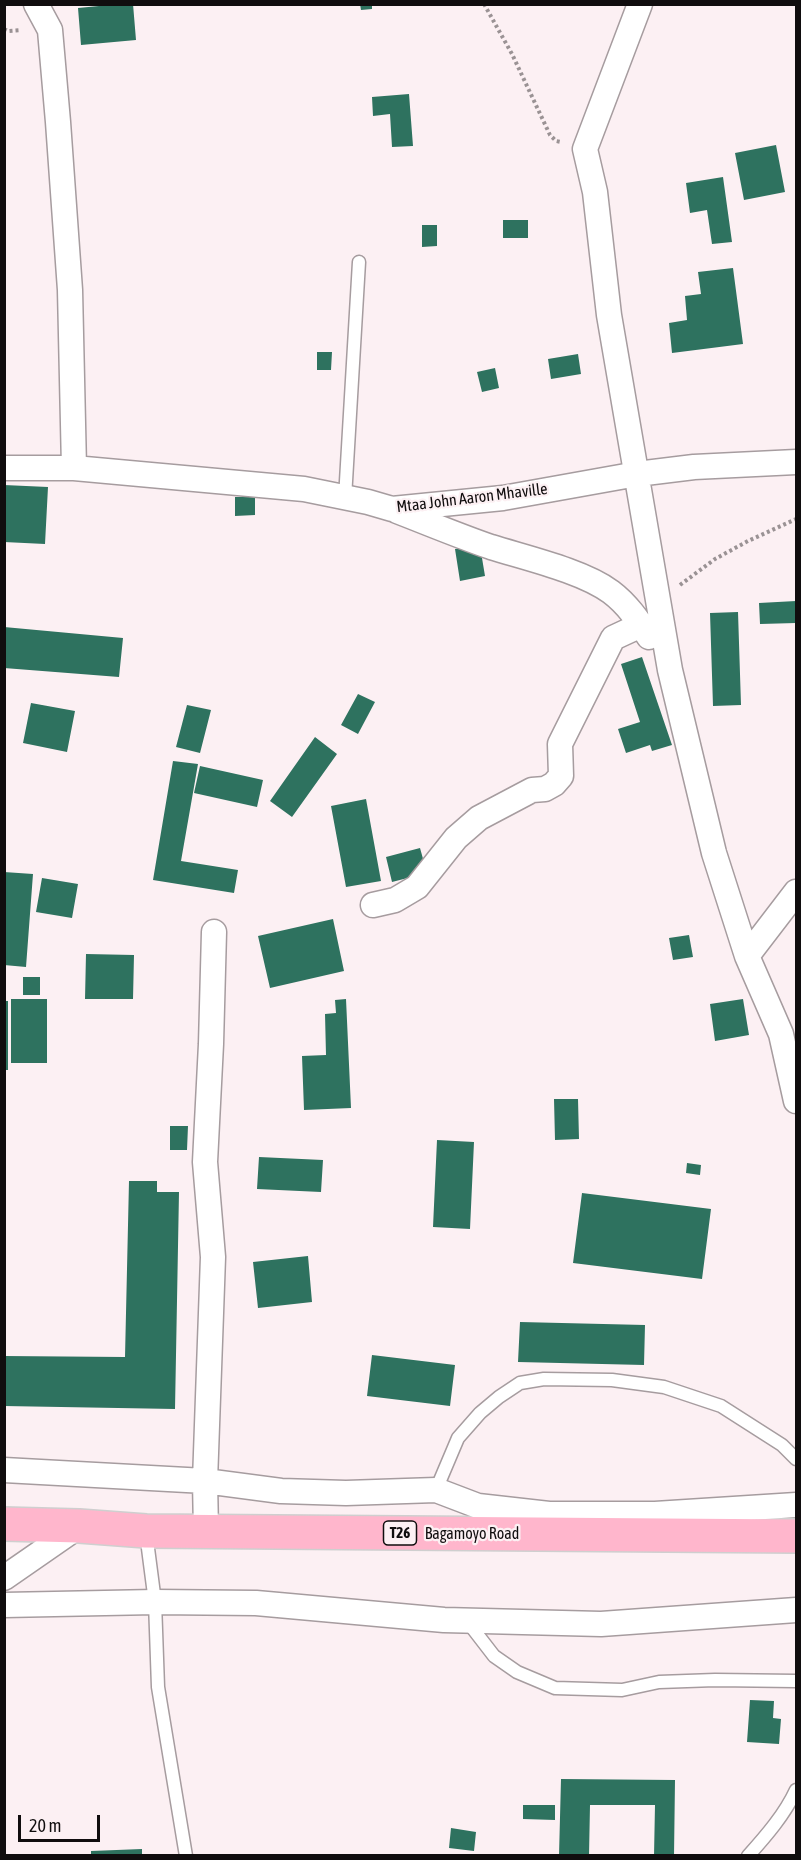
<!DOCTYPE html>
<style>
body{margin:0}
#map{position:relative;width:801px;height:1860px;overflow:hidden;background:#fcf0f3;font-family:"Asap Condensed",sans-serif}
canvas{display:block}
.frame{position:absolute;inset:0;border:6px solid #100d0e;pointer-events:none}
.scale{position:absolute;left:18px;top:1815px;width:82px;height:27px;box-sizing:border-box;border:3px solid #100d0e;border-top:0;padding-left:8px;font-size:18px;line-height:21px;white-space:nowrap;color:#100d0e;-webkit-text-stroke:4px #fcf0f3;paint-order:stroke}
</style>
<div id="map">
<canvas width="801" height="1860"></canvas>
<div class="frame"></div>
<div class="scale">20 m</div>
</div>
<script>
const ctx = document.querySelector('canvas').getContext('2d');
ctx.lineJoin = 'round';
function fill(path, color) { ctx.fillStyle = color; ctx.fill(path, 'evenodd'); }
function strokePath(path, color, width, dash) { ctx.strokeStyle = color; ctx.lineWidth = width; ctx.lineCap = dash ? 'butt' : 'round'; ctx.setLineDash(dash || []); ctx.stroke(path); }
function write(font, color, halo, rows, align = 'center') {
  ctx.font = font + ' "Asap Condensed",sans-serif'; ctx.lineWidth = 4.5; ctx.setLineDash([]); ctx.textBaseline = 'middle'; ctx.strokeStyle = halo; ctx.fillStyle = color; for (const [text, x, y, turn = 0] of rows) {
    ctx.save(); ctx.translate(x, y); ctx.rotate((+turn || 0) * Math.PI / 180); ctx.textAlign = isNaN(turn) ? turn : align; if (halo) ctx.strokeText(text, 0, 0); ctx.fillText(text, 0, 0); ctx.restore();
  }
}
const building = new Path2D(`
 M120,4H133L136,40L81,45L78,8Z
 M360,4H372V9L361,10Z
 M409,94L413,146L392,147L390,114L373,116L372,97Z
 M776,145L785,192L744,200L735,153Z
 M723,177L732,242L712,244L707,210L690,213L686,183Z
 M503,220H528V238H503Z
 M422,225H437V246L422,247Z
 M733,268L743,344L672,353L669,323L687,320L685,296L701,294L698,272Z
 M317,352H332L331,370H317Z
 M578,354L581,374L551,379L548,359Z
 M495,368L499,388L482,392L477,372Z
 M4,485L48,487L45,544L4,542Z
 M235,497H255V515L235,516Z
 M480,546L485,576L460,581L455,549Z
 M796,601V623L760,624L759,603Z
 M738,612L741,705L713,706L710,613Z
 M4,627L123,638L119,677L4,668Z
 M642,657L672,745L652,751L650,745L626,753L618,729L640,722L621,664Z
 M358,694L375,702L358,734L341,725Z
 M31,703L75,711L67,752L23,743Z
 M187,705L211,710L200,753L176,747Z
 M315,737L337,754L292,817L270,801Z
 M173,761L198,764L181,861L238,870L234,893L153,880Z
 M200,766L263,780L257,807L194,793Z
 M366,799L381,881L346,887L331,806Z
 M420,848L427,873L392,882L386,857Z
 M4,872L33,874L26,967L4,965Z
 M42,878L78,884L72,918L36,912Z
 M333,919L344,971L270,988L258,936Z
 M689,935L693,957L673,960L669,938Z
 M86,954L134,955L133,999H85Z
 M23,977H40V995H23Z
 M11,999H47V1063H11Z
 M346,999L351,1108L304,1110L302,1056L326,1055L325,1014L336,1013L335,1000Z
 M743,999L749,1035L715,1041L710,1004Z
 M4,1001H8V1070H4Z
 M554,1099H578L579,1139L555,1140Z
 M170,1126H188L187,1150H170Z
 M437,1140L474,1142L470,1229L433,1227Z
 M259,1157L323,1160L321,1192L257,1189Z
 M687,1163L701,1165L700,1175L686,1173Z
 M129,1181H157V1192H179L175,1409L4,1406V1356L125,1357Z
 M582,1193L711,1209L702,1279L573,1263Z
 M308,1256L312,1302L258,1308L253,1262Z
 M520,1322L645,1325L644,1365L518,1362Z
 M372,1355L455,1365L450,1406L367,1396Z
 M750,1700L774,1701L773,1718L781,1719L779,1744L747,1742Z
 M561,1779L675,1780L674,1856H654L655,1805H590L589,1856H559Z
 M523,1805H555V1820L523,1819Z
 M451,1828L476,1832L474,1851L449,1848Z
 M142,1849V1856H91V1851Z`);
const path = new Path2D(`
 M484,4L512,54L550,135L556,141L561,142
 M4,29L8,31L21,30
 M680,585L715,559L748,541L796,519`);
const lane = new Path2D(`
 M345,498L359,262
 M436,1490L458,1438L480,1413L499,1397L520,1383L544,1379L612,1380L664,1387L721,1406L782,1445L796,1459
 M146,1533L155,1602L158,1687L186,1856
 M467,1621L494,1656L517,1672L555,1688L622,1690L659,1682L715,1680L796,1681
 M748,1856C766,1836 785,1814 796,1790`);
const street = new Path2D(`
 M36,4L50,30L58,122L70,290L74,468
 M640,4L585,149L595,192L609,315L670,670L714,853L747,956L781,1034L796,1101
 M4,468H74L304,489L368,502L392,509L503,498L637,474L694,467L796,462
 M397,511C428,523 459,536 491,547C526,558 583,571 611,592C627,604 638,620 649,637
 M373,905L395,900L417,887L456,838L479,818L532,790L545,789L554,784L561,776L560,744L613,638L641,625
 M747,956L796,892
 M4,1470L205,1481L281,1491L346,1493L436,1490L478,1506L549,1514H655L796,1505
 M206,1531L205,1481L213,1257L205,1162L211,1044L214,932
 M4,1578L79,1526
 M4,1605L155,1602L256,1603L444,1620L601,1624L796,1610`);
const highway = new Path2D(`
 M4,1524L79,1526L146,1531L796,1536`);
const shields = [
 [400,1533,33]
];
const shieldNames = [
 ["T26",400,1533]
];
const streetNames = [
 ["Mtaa John Aaron Mhaville",472,498,-7],
 ["Bagamoyo Road",472,1534]
];
fill(building, '#2e725f');
strokePath(lane, '#a69c9f', 15);
strokePath(street, '#a69c9f', 27);
strokePath(highway, '#cfcfcf', 36);
strokePath(path, '#9a9294', 4, [3, 3]);
strokePath(lane, '#fff', 12);
strokePath(street, '#fff', 24);
strokePath(highway, '#ffb6cc', 33);
for (const [x, y, w] of shields) { const box = new Path2D(); box.roundRect(x - w / 2, y - 12, w, 24, 4.5); ctx.fillStyle = '#fcf0f3'; ctx.fill(box); strokePath(box, '#100d0e', 1.5); }
write('bold 15px', '#100d0e', null, shieldNames);
write('16px', '#100d0e', '#fcf0f3', streetNames);
</script>
